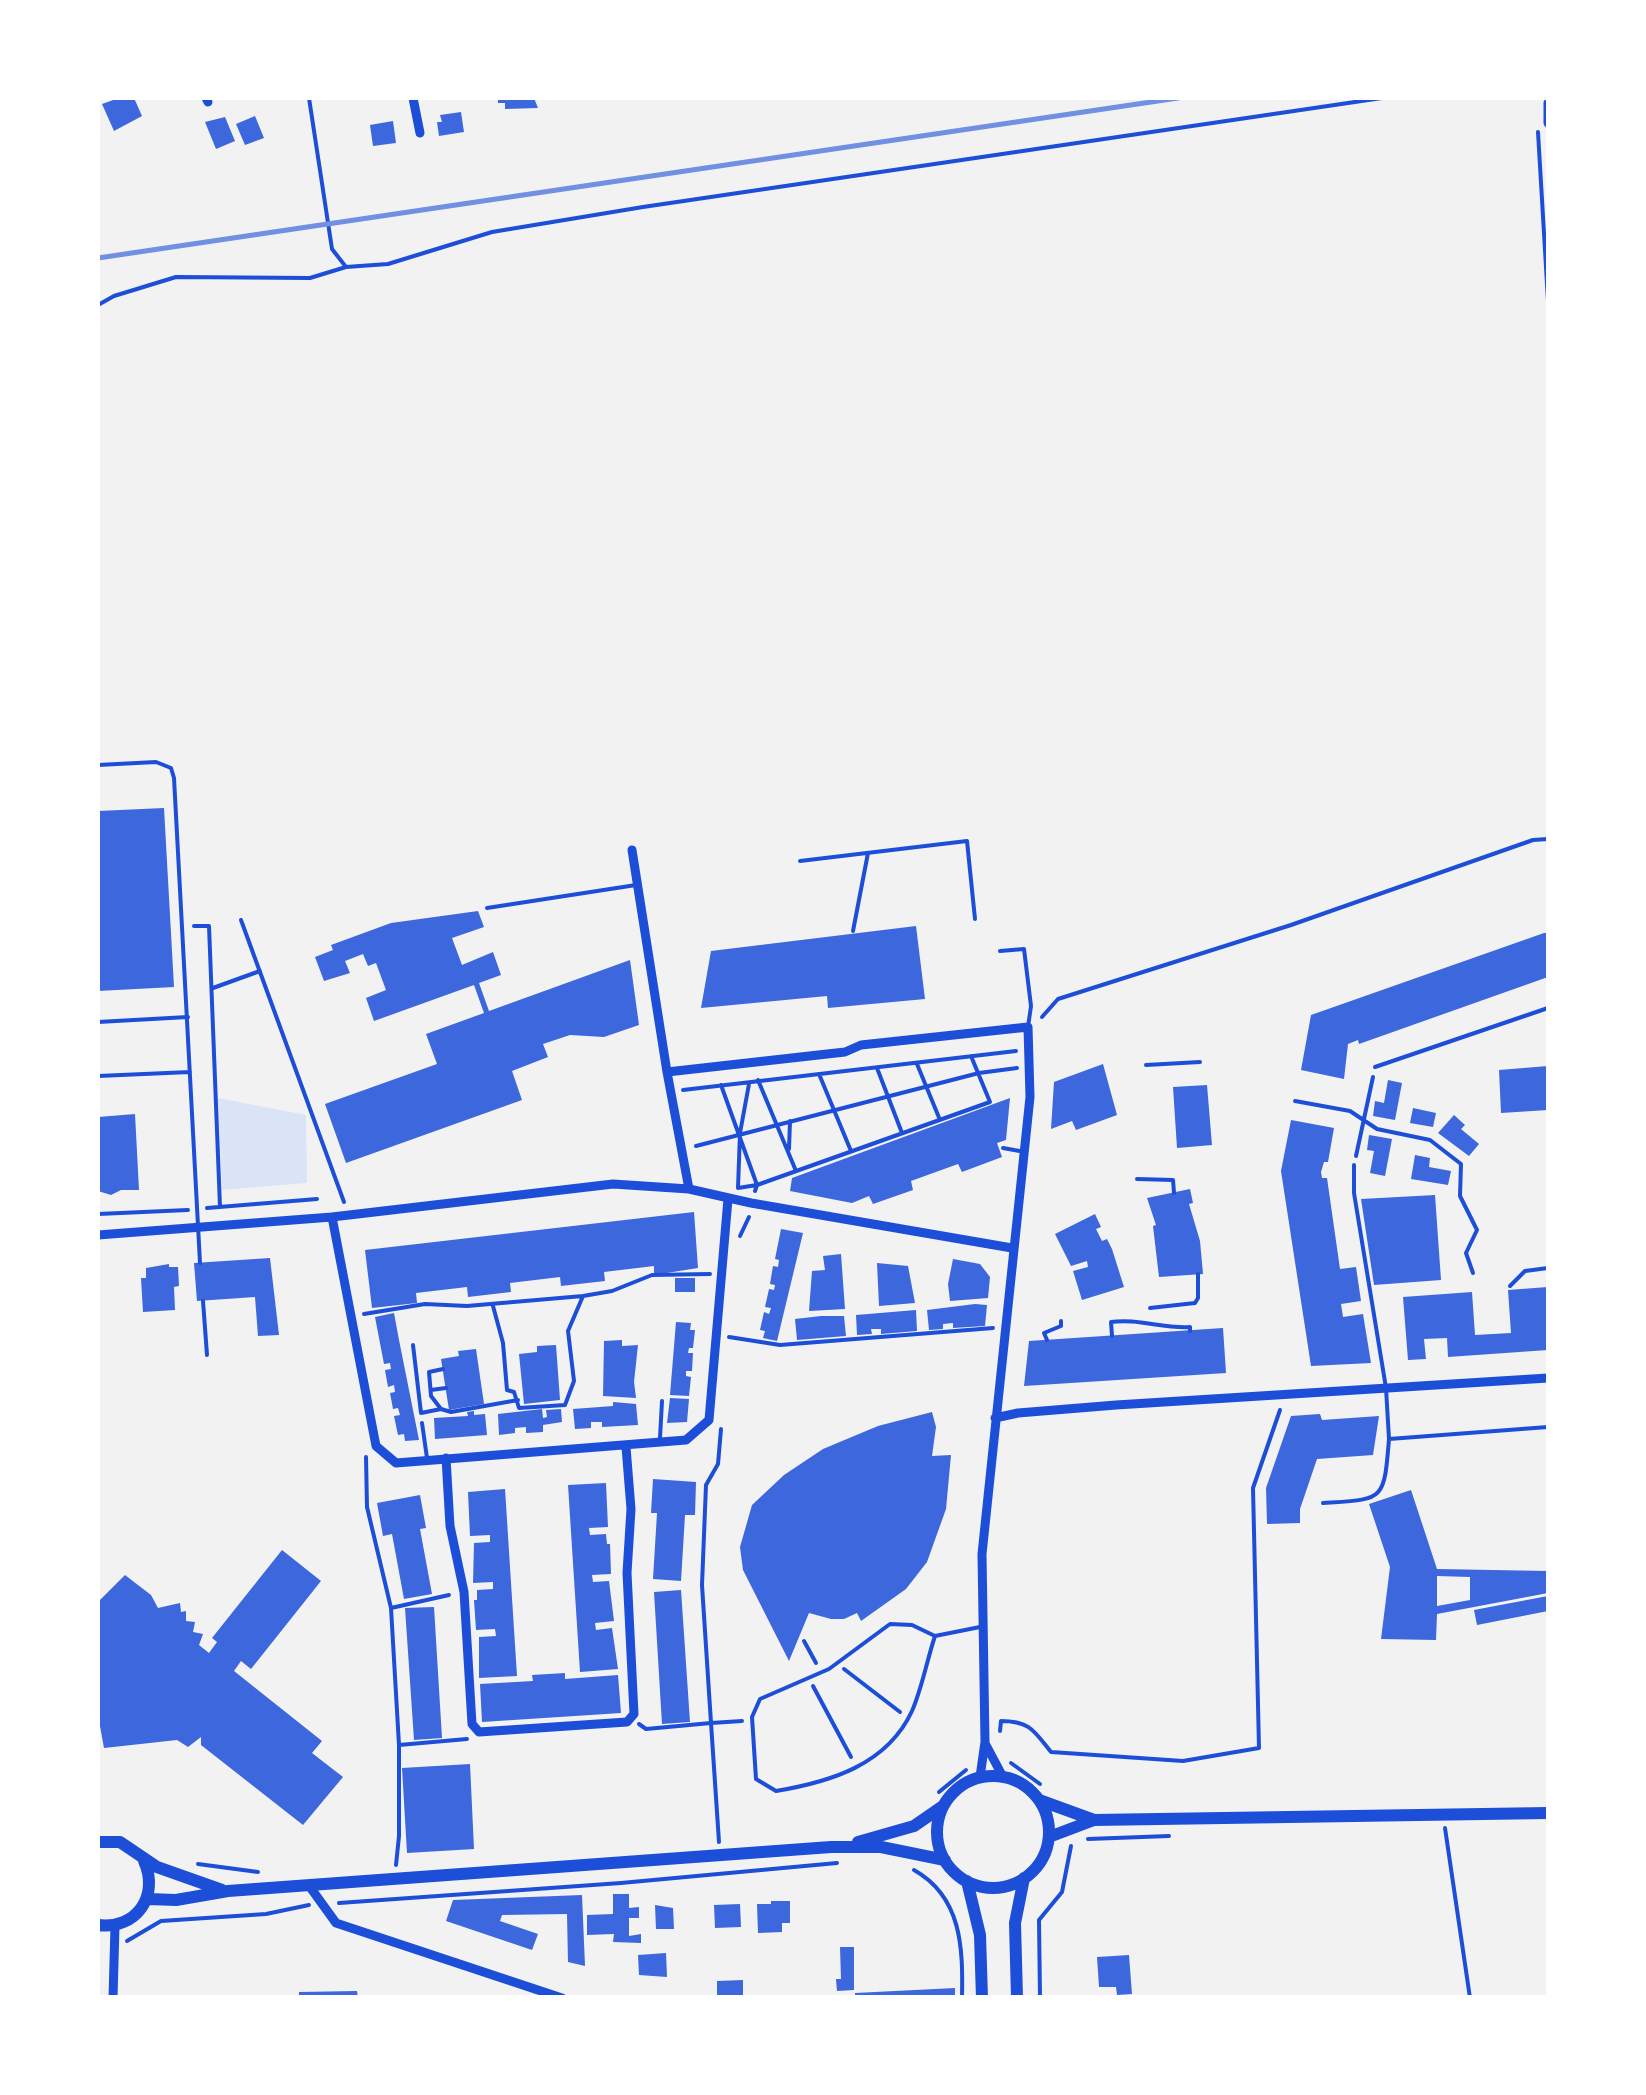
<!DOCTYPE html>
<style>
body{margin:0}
#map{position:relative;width:1646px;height:2095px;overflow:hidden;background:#f2f2f2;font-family:"Asap Condensed",sans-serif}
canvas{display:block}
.frame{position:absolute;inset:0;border:100px solid #fff;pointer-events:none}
</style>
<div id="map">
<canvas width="1646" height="2095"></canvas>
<div class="frame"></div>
</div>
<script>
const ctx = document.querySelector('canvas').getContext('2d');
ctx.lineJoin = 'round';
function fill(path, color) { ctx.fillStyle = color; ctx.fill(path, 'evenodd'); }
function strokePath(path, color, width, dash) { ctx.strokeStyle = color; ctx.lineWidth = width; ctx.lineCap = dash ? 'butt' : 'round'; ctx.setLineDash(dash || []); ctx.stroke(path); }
const green = new Path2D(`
 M218,1098L306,1115L307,1183L222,1190Z`);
const building = new Path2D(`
 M119,98H134L142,116L114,131L102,104Z
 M498,98H534L538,108L505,109V103H498Z
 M461,112L464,132L439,136L437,122H442L440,115Z
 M255,116L264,138L245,145L236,124Z
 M225,117L235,141L216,149L205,122Z
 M393,121L396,143L373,146L370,125Z
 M164,808L174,987L98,991V811Z
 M478,911L484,927L452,938L462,965L493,952L501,975L479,983L489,1011L630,960L639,1025L604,1037L570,1035L543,1044L548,1057L512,1071L522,1100L346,1163L325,1104L437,1064L426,1034L484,1013L474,985L374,1021L366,998L386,990L376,963L368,966L363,954L345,961L350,973L324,981L315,957L333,950L331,945L391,923Z
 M916,926L925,999L828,1008L827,996L701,1008L711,951Z
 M1544,933H1548V977L1359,1044L1358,1040L1348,1044L1344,1079L1301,1070L1311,1015Z
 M1103,1064L1117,1115L1076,1130L1072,1121L1051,1129L1054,1082Z
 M1548,1066V1110L1501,1113L1499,1070Z
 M1388,1080L1402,1083L1395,1120L1373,1116L1375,1101L1384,1103Z
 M1207,1085L1212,1145L1177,1148L1173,1087Z
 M1010,1098L1006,1140L997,1143L1002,1157L962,1172L958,1164L911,1181L913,1190L873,1204L869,1196L852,1203L790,1191L792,1178Z
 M1413,1108L1436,1113L1433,1127L1410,1123Z
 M135,1114L139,1190H121L111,1195L98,1191V1117Z
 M1454,1115L1465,1125L1461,1129L1479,1144L1469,1156L1438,1133Z
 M1291,1120L1334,1128L1328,1162H1324L1321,1172L1322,1178H1327L1340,1269L1356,1267L1361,1301L1341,1304L1343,1317L1363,1314L1371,1363L1311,1366L1281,1171Z
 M1369,1135L1392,1139L1385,1176L1370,1173L1374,1151L1367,1150Z
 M1415,1155L1430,1158L1429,1167L1451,1171L1448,1185L1411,1179Z
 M1190,1189L1193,1203L1189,1204L1200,1241L1203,1274L1159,1277L1153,1226L1156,1225L1147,1198Z
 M1435,1195L1441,1280L1374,1285L1361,1199Z
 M694,1212L698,1268L654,1275V1266L604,1272L605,1281L561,1286L560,1277L510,1283L511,1292L468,1297L467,1287L416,1293L417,1303L372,1308L365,1250Z
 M1095,1214L1101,1227L1096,1229L1102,1241L1107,1239L1112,1249L1124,1287L1082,1300L1073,1271L1088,1267L1087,1261L1071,1266L1055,1234Z
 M781,1229L803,1233L777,1341L763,1338L765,1331L760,1330L764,1312L769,1314L771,1308L765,1307L769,1289L774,1290L775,1285L770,1284L773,1266L778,1267L779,1260L775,1259Z
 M841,1254L845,1309L809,1311L812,1271L825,1270L823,1256Z
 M270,1258L279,1335L258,1336L255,1297L197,1301L194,1263Z
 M953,1259L980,1264L990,1277L988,1298L950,1301L948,1284Z
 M877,1263L908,1266L915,1303L879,1306Z
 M169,1264V1267H178L179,1286L174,1287L175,1310L143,1312L141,1278H146V1268Z
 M675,1278H695V1292H675Z
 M1548,1287V1350L1448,1357L1447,1338L1424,1339L1426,1359L1408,1360L1403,1297L1472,1292L1475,1335L1511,1333L1508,1290Z
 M975,1304L987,1305L985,1326L953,1328V1323L943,1324V1329L929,1330L927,1310Z
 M916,1310L917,1331L881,1334V1329H871L872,1334L857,1335L856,1315Z
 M394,1313L399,1340L419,1440L405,1441L404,1434L398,1435L394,1416L400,1415L398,1408L393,1409L390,1393L395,1392L394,1385L388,1387L385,1370L391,1369L390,1363L384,1364L375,1317Z
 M821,1316H844L846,1336L797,1340L795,1319Z
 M676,1322L691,1323L690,1330H695L693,1348H689L688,1353H693L692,1371H686V1376L691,1377L689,1396L670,1395Z
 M1223,1328L1226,1373L1024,1386L1029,1341Z
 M622,1340V1346L638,1345L634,1382L636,1398L603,1396L604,1341Z
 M556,1345L560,1400L524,1404L519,1354L537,1352V1346Z
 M476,1349L484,1404L449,1410L441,1359L459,1356L458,1351Z
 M670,1398L689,1399L687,1422L667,1423Z
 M613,1402L636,1404L638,1425L602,1427V1422H591V1428L575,1429L573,1409L613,1406Z
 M542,1409L543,1418L547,1417L546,1410L561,1409L562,1422L543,1425V1432L526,1433V1427L515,1428V1433L499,1435L498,1414Z
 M474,1411V1415L485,1414L487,1435L435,1439L434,1418L468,1416L467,1412Z
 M932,1412L936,1427L932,1456L951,1455L946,1509L927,1562L906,1589L861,1621L857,1613L844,1619H831L809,1613L789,1661L743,1570L740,1547L752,1505L784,1475L823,1449L878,1426Z
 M1320,1414L1322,1420L1379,1416L1373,1455L1317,1459L1300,1509V1523L1267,1524L1266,1488L1291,1416Z
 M653,1479L696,1482L695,1515H685L681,1581L653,1579L657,1513H651Z
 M606,1483L608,1527L589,1528L590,1535L606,1534L607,1544H610L611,1574L592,1575L593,1582L609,1581L614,1621L595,1623L596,1630L612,1628L618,1669L580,1672L568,1485Z
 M505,1489L517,1676L479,1678V1637L496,1636L495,1629L476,1630L474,1600H477V1590L493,1589V1582L473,1583L474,1543L490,1542V1535L470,1536L468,1492Z
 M1411,1490L1437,1569L1548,1571V1593L1437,1614L1436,1640L1381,1639L1390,1567L1369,1504ZM1437,1576L1470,1577V1600L1437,1606Z
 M420,1495L426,1528L420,1529L432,1594L404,1599L392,1534L383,1536L377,1503Z
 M282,1550L321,1581L251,1669L241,1661L234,1671L322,1741L312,1753L343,1777L303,1825L201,1745V1737L188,1747L177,1740L104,1748L98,1715V1602L125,1575L151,1595L158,1608L180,1603L181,1612L186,1611V1621L195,1622L193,1632L203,1634L199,1645L209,1653L217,1642L212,1638Z
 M681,1590L690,1722L662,1724L654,1592Z
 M1548,1596V1611L1477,1625L1474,1610Z
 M434,1607L442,1738L414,1740L405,1608Z
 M565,1673V1679L618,1675L621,1713L482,1722L480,1684L533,1681L532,1675Z
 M470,1764L474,1849L407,1853L402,1768Z
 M613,1894H629V1908L639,1907V1918H629V1936L641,1934V1943L613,1942L614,1934L587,1935V1915L613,1914Z
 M582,1895L585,1966L568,1962L567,1914L502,1915L500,1921L538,1934L532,1950L446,1921L453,1900Z
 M771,1901H790V1923H782V1932L758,1933L757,1904H771Z
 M740,1904L741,1927L715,1928L714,1905Z
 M655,1905L673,1908L674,1929H656Z
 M840,1947H854V1990L837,1991L836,1979H841Z
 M666,1953L667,1977L639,1975L638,1955Z
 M1129,1955L1132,1994L1117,1995L1116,1987H1099L1097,1957Z
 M743,1980V1998H717V1981Z
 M955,1988V1998H855V1993Z
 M357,1991L358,1998H299V1992Z`);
const path = new Path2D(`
 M309,98L332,249L346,267
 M1538,132L1548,301
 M98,305L114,296L176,277L310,278L346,267L388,264L492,232L643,207L1382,98
 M800,861L967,841L975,919
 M241,920L344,1202
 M194,926H209L220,1207
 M853,931L868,853
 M213,988L260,971
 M1042,1017L1058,999L1291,925L1533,840L1548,839
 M917,1064L940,1120
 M1146,1065L1200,1062
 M877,1068L902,1133
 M819,1074L851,1151
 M758,1080L796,1171
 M721,1085L757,1185L738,1188L740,1133L749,1084
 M683,1090L1016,1051
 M1295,1101L1350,1111L1377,1129L1430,1140L1461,1164L1460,1196L1477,1230L1466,1253L1473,1273
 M696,1146L979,1073L1017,1068
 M789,1149L790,1121
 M1356,1156L1373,1077
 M1137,1179L1173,1180L1174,1193
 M755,1191L757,1185L990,1102L971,1056
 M207,1208L317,1199
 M98,1214L188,1210
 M740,1236L749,1217
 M493,1306L503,1343L507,1390L514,1392L519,1408L565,1405L574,1381L568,1331L583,1296
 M1150,1308L1195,1303L1198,1298V1274
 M364,1314L425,1304L467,1306L583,1296L612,1291L652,1275L710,1274
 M1112,1336L1111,1322C1137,1318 1164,1329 1190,1327V1331
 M729,1337L780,1345L993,1328
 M1047,1340L1044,1333L1061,1326V1321
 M413,1345L421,1413L441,1409L451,1412L518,1400
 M431,1390L446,1388
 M441,1409L431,1396L429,1372L443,1369
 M366,1457L367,1507L391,1608L399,1745L467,1739
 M391,1608L449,1595
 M804,1641L816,1663
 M844,1669L900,1712
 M813,1686L851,1757
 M639,1724L646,1729L711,1723L702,1585L706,1485L718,1464L721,1429
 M1000,1731L1001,1721C1030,1721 1034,1731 1051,1752L1183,1761L1259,1748L1253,1488L1280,1410
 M1011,1763L1040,1784
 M939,1792L966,1770
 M1445,1828L1470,1998
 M1088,1839L1169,1836
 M719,1842L711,1723L742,1721
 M198,1864L258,1872
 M396,1865L399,1836V1745
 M914,1870C962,1897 963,1948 962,1998
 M339,1903L621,1883L837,1863
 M127,1941L161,1921L266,1914L309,1905
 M1040,1998L1039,1920L1062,1892L1071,1846`);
const service = new Path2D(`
 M98,765L156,762L171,768L174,778L200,1263
 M487,908L636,885
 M1000,951L1024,949L1031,1006L1028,1027
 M98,1022L188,1017
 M1375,1067L1548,1008
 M98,1076L190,1072
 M1003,1148L1025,1152
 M1354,1165V1193L1386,1388L1389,1439L1548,1427
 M1548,1216V1230
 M1510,1286L1525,1271L1548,1268
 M203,1301L207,1355
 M422,1423L427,1458
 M660,1438L662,1401
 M1323,1503C1384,1499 1384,1502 1389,1439
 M935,1636C927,1660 922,1688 912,1711C887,1765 830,1782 776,1791L756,1779L752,1717L760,1699L829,1669L890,1624L912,1625L935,1636L980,1627`);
const minor = new Path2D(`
 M206,98L208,102
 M413,98L420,133
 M1548,103V123
 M632,850L667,1072L689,1189
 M667,1072L845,1052L861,1045L1028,1027L1030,1097L982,1554L985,1742L980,1777
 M332,1217L376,1446L396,1463L686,1440L709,1420L728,1199
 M98,1235L332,1217L613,1184L689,1189L751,1203L1012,1248
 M995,1418L1018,1413L1116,1405L1548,1378
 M446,1458L450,1526L464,1592L472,1724L479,1732L627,1722L634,1714L627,1573L631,1509L626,1447
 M986,1745L1003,1777
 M310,1887L336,1923L562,1998
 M113,1998L115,1926`);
const secondary = new Path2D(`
 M937 1832a56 56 0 1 1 112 0a56 56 0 1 1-112 0Z
 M1039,1800L1094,1820
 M1049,1837L1094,1820L1548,1813
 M98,1842H120L157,1867L222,1890
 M858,1842L914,1826L943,1806
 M967,1881L980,1935L982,1998
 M148,1899L176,1900L228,1891L831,1847H881L945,1860
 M98,1925C136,1930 160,1896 144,1861
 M1017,1998L1015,1923L1024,1878`);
const rail = new Path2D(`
 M98,258L1178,98`);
fill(green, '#dbe4f7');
fill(building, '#3d67dc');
strokePath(path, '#1d4ed8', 4);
strokePath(service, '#1d4ed8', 4);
strokePath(minor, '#1d4ed8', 9);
strokePath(secondary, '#1d4ed8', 12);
strokePath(rail, '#7290e2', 5);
</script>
